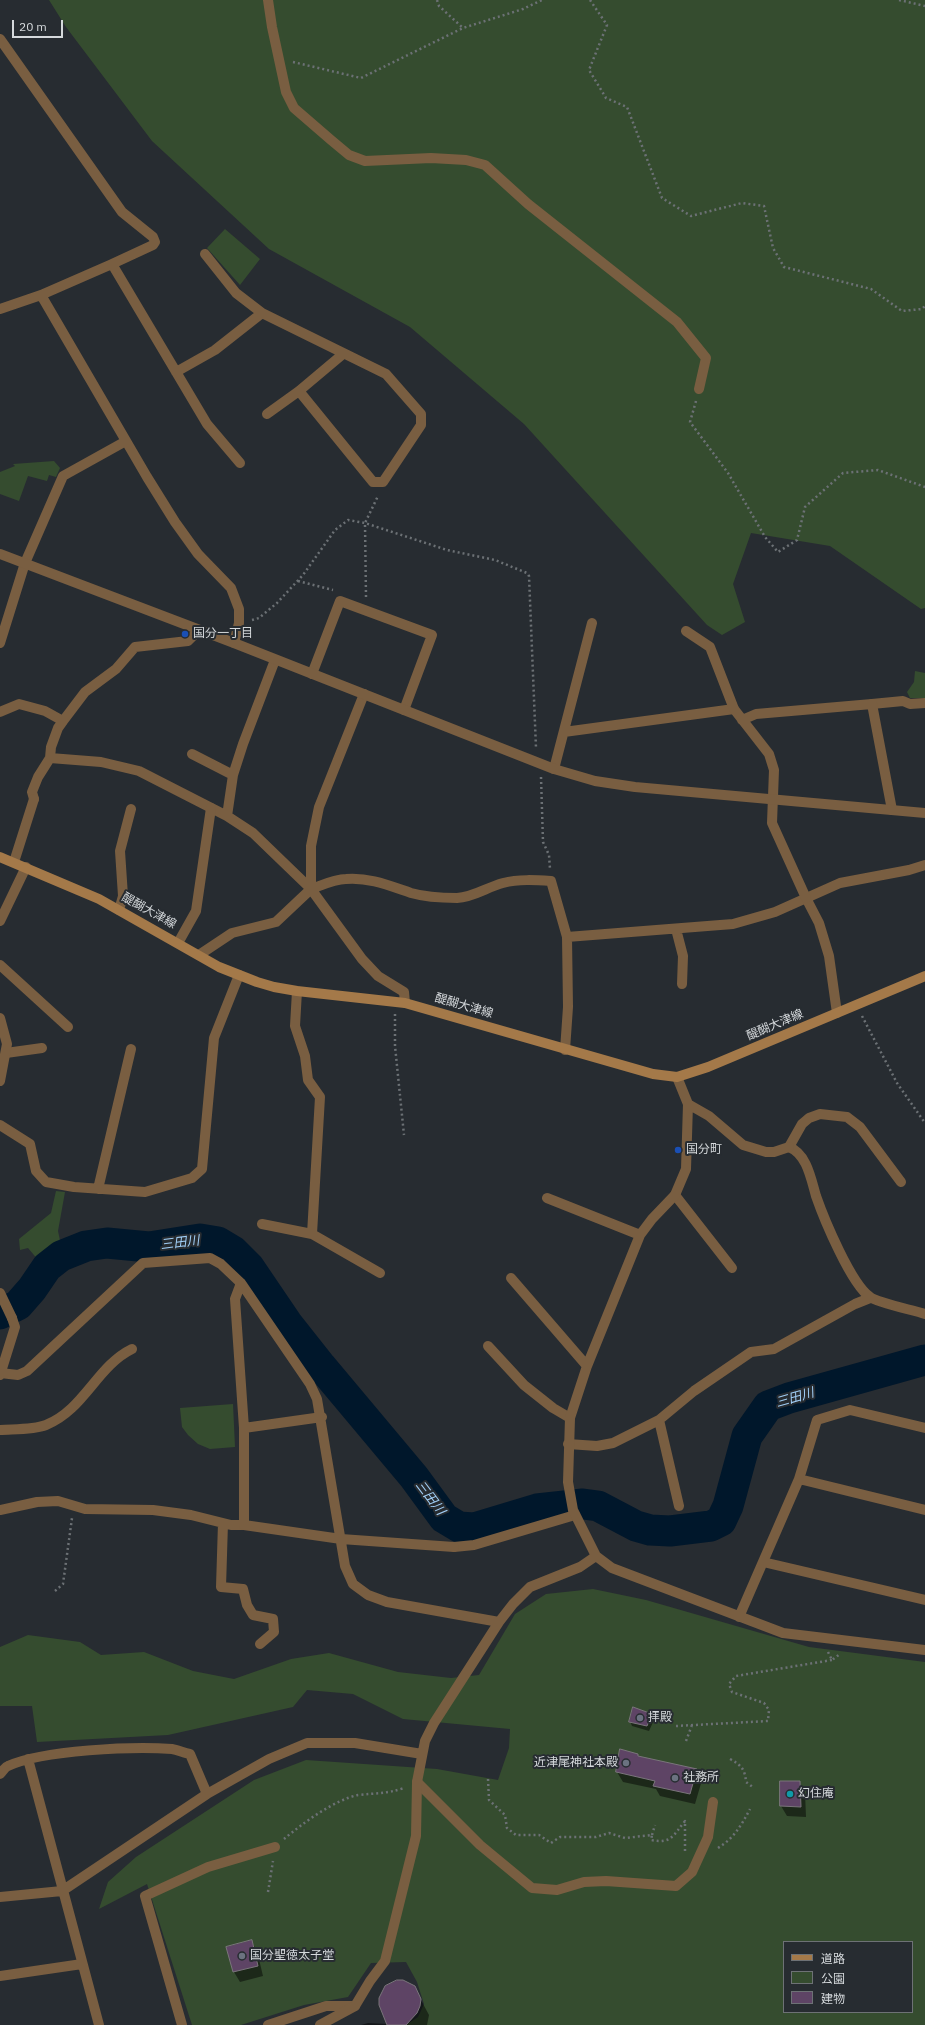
<!DOCTYPE html>
<meta charset="utf-8">
<style>
body{margin:0}
#map{position:relative;width:925px;height:2025px;overflow:hidden;background:#272c31;font-family:"IBM Plex Sans","Noto Sans JP",sans-serif}
canvas{display:block}
.legend{position:absolute;left:783px;top:1941px;width:130px;height:72px;box-sizing:border-box;background:#272c31;border:1px solid #6d7175;margin:0;padding:5px 7px;list-style:none;font-size:12px;color:#d5d9dc}
.legend li{display:flex;align-items:center;gap:8px;height:20px}
.legend b{width:20px;border:1px solid #6d7175}
.scale{position:absolute;left:12px;top:20px;width:51px;height:18px;box-sizing:border-box;border:2px solid #d5d9dc;border-top:0;padding-left:5px;font-size:12px;line-height:14px;white-space:nowrap;color:#d5d9dc;-webkit-text-stroke:3px #272c31;paint-order:stroke}
</style>
<div id="map">
<canvas width="925" height="2025"></canvas>
<ul class="legend">
<li><b style="height:5px;background:#a47949"></b>道路</li>
<li><b style="height:11px;background:#354c2f"></b>公園</li>
<li><b style="height:11px;background:#5e4465"></b>建物</li>
</ul>
<div class="scale">20 m</div>
</div>
<script>
const ctx = document.querySelector('canvas').getContext('2d');
ctx.lineJoin = 'round';
function fill(path, color) { ctx.fillStyle = color; ctx.fill(path, 'evenodd'); }
function strokePath(path, color, width, dash) { ctx.strokeStyle = color; ctx.lineWidth = width; ctx.lineCap = dash ? 'butt' : 'round'; ctx.setLineDash(dash || []); ctx.stroke(path); }
function write(font, color, halo, rows, align = 'center') {
  ctx.font = font + ' "IBM Plex Sans","Noto Sans JP",sans-serif'; ctx.lineWidth = 4; ctx.setLineDash([]); ctx.textBaseline = 'middle'; ctx.strokeStyle = halo; ctx.fillStyle = color; for (const [text, x, y, turn = 0] of rows) {
    ctx.save(); ctx.translate(x, y); ctx.rotate((+turn || 0) * Math.PI / 180); ctx.textAlign = isNaN(turn) ? turn : align; if (halo) ctx.strokeText(text, 0, 0); ctx.fillText(text, 0, 0); ctx.restore();
  }
}
const green = new Path2D(`
 M49,0H925V608L921,609L830,546L751,533L733,584L745,622L722,635L707,625L524,424L410,327L269,249L152,141L66,27Z
 M225,229L260,259L240,285L207,248Z
 M54,461L60,468L56,477L49,475L47,481L28,476L19,501L0,494V472L15,466L13,464Z
 M915,671L925,673V698H910L907,692L914,682Z
 M56,1191L65,1192L58,1231L62,1250L39,1261L28,1248L20,1250L19,1239L51,1213Z
 M233,1404L235,1447L210,1449L198,1444L188,1435L182,1427L180,1408Z
 M593,1589L646,1600L809,1647L925,1662V2025H406L418,2017L424,2004L417,1982L406,1962L371,1963L348,1997L304,2005L241,2025H192L147,1884L99,1909L108,1882L136,1857L254,1780L306,1760L437,1769L498,1780L509,1748L510,1729L403,1719L353,1694L307,1690L293,1707L168,1735L37,1742L32,1706H0V1647L28,1635L80,1642L101,1655L144,1652L193,1671L234,1679L291,1659L329,1653L398,1672L451,1678L479,1675L515,1614L546,1594ZM784,1942H912V2012H784Z`);
const shadow = new Path2D(`
 M651,1715L654,1720L649,1731L632,1726L630,1721Z
 M638,1755L639,1757L697,1770L702,1780L695,1804L660,1796L656,1789L623,1782L617,1772Z
 M799,1782L805,1792L806,1817L787,1816L781,1806Z
 M251,1941L257,1951L263,1976L240,1982L234,1972L227,1947Z
 M385,1987H414L429,2015L427,2025H361L368,2023L388,2024L380,2005L382,1992Z`);
const river = new Path2D(`
 M0,1314L18,1305L32,1289L47,1267L61,1256L86,1246L107,1243L149,1247L200,1239L218,1242L233,1251L249,1267L287,1323L321,1366L414,1477L444,1518L459,1527L474,1528L537,1509L583,1504L598,1506L636,1526L650,1530L670,1531L711,1526L721,1521L728,1506L747,1436L768,1406L789,1398L925,1360`);
const building = new Path2D(`
 M633,1707L652,1714L647,1726L629,1722Z
 M620,1749L638,1754V1756L697,1769L690,1794L653,1786L655,1781L616,1772Z
 M780,1781H800L801,1807L780,1806Z
 M252,1940L258,1966L233,1972L226,1947Z
 M397,1980H403L415,1986L421,1999L420,2006L417,2013L406,2025H387L379,2005V1998L385,1986Z`);
const path = new Path2D(`
 M437,0L439,6L463,28
 M590,0L607,25L589,70L606,98L627,107L662,198L691,216L742,203L764,206L773,248L784,267L871,289L902,311L922,309L925,306
 M899,0L925,6
 M293,62L361,78L463,28L523,9L542,0
 M696,401L690,422L728,473L765,537L778,552L797,540L805,507L843,473L878,470L925,487
 M298,581L333,590
 M366,597L365,523L378,496
 M252,620L259,618L277,603L303,575L335,530L348,520L365,523L447,550L495,560L527,573L529,576L536,748
 M541,777L543,842L549,855L550,869
 M395,1014V1046L404,1135
 M862,1016L897,1083L925,1123
 M55,1591L63,1584L72,1518
 M828,1652L832,1660L840,1654
 M676,1726L768,1721L769,1710L764,1703L732,1692L729,1684L736,1676L832,1660
 M686,1741L692,1725
 M730,1759C741,1765 745,1769 746,1782L754,1788
 M488,1779L489,1800L505,1815L507,1828L516,1835H539L551,1843L560,1837H596L609,1833L625,1838L652,1835L651,1840C671,1844 673,1836 685,1821V1851
 M652,1835L655,1825
 M284,1839C303,1823 334,1800 358,1795C376,1793 386,1794 404,1788
 M718,1848C734,1838 741,1826 750,1809
 M268,1892L273,1861`);
const service = new Path2D(`
 M268,0L272,27L286,92L294,108L331,140L349,155L365,161L431,158L466,160L485,165L528,204L677,322L706,358L699,389
 M872,704L903,701L910,704L925,703
 M0,712L19,704L45,711L63,721
 M564,732L734,709
 M192,754L233,775L227,816
 M50,758L101,762L139,771L227,816L253,833L311,889L362,959L378,976L404,992L405,1003
 M554,769L592,623
 M233,775L243,744L275,660
 M34,799L32,792L38,777L50,758L51,747L58,728L63,721L85,692L116,669L135,647L188,641L199,630
 M311,889C322,885 335,879 346,879C369,877 390,886 411,893C425,897 442,898 457,898C474,897 487,887 503,883C519,879 535,880 551,881L567,937L568,1007L565,1050
 M806,898L819,923L829,956L837,1013
 M0,921L26,867
 M676,929L683,956L682,984
 M567,937L733,924L775,912L840,883L909,870L925,865
 M199,955L232,933L276,922L311,889V846L319,807L364,694
 M0,965L68,1027
 M6,1053L42,1048
 M901,1182L860,1127L847,1117L820,1114L809,1118L802,1124L789,1147C807,1154 811,1179 816,1196C824,1219 851,1284 870,1297C878,1303 913,1310 925,1314
 M675,1195L732,1268
 M0,1293L12,1318
 M488,1346L524,1385L553,1408L570,1418
 M659,1420L679,1506
 M0,1430C14,1429 33,1430 46,1425C84,1410 97,1366 132,1349
 M568,1444L597,1446L613,1443L659,1420L694,1391L751,1352L774,1349L855,1304L870,1298
 M0,1510L37,1502L58,1501L85,1509L153,1510L191,1515L231,1525H244
 M223,1523L221,1587L243,1589L247,1605L253,1615L273,1619L274,1632L260,1644
 M454,1547L474,1545L575,1515
 M417,1782L480,1845L532,1888L557,1890L584,1882L606,1881L676,1886L692,1872L708,1837L713,1802
 M182,2025L145,1896L208,1867L275,1847
 M268,2025L326,2006H355`);
const minor = new Path2D(`
 M0,39L122,212L153,237L155,242L153,245L112,264
 M205,254L236,293L262,313
 M41,295L147,477L175,522L198,554L231,588L239,609V623L234,643
 M0,309L41,295L112,264L207,424L240,463
 M176,372L215,350L262,313L386,374L421,414V425L383,482H373L299,391
 M267,414L299,391L343,354
 M686,631L710,647L734,709L769,754L774,770L772,823L806,898
 M0,643L25,563L63,476L126,441
 M312,674L340,601L432,635L404,710
 M742,720L756,714L872,704L892,810
 M14,862L34,799
 M119,910L123,896L120,851L131,809
 M178,943L196,911L211,808
 M0,1018L7,1044L0,1081
 M677,1077L688,1104L686,1169L675,1195L652,1219L640,1235L587,1366L570,1418L568,1482L573,1510L596,1556L612,1568L783,1633L925,1650
 M688,1104L709,1116L743,1145L766,1152H774L789,1147
 M0,1125L30,1144L36,1171L46,1182L74,1187L145,1192L192,1178L202,1169L214,1038L239,975
 M98,1189L131,1049
 M547,1198L640,1235
 M262,1224L312,1234L320,1097L308,1080L305,1056L295,1026L297,991
 M312,1234L380,1273
 M511,1278L587,1366
 M241,1283L235,1299L244,1428V1525L341,1539L454,1547
 M0,1373L18,1375L27,1371L143,1263L210,1258L221,1264L241,1283L310,1384L317,1399L345,1566L353,1584L368,1595L387,1602L499,1622
 M0,1375L15,1327L12,1318
 M244,1428L322,1417
 M799,1479L925,1510
 M763,1562L925,1600
 M739,1617L799,1479L817,1420L850,1410L925,1428
 M28,1759L99,2025
 M0,1774C3,1771 5,1767 8,1766C43,1750 134,1746 172,1749C178,1750 184,1753 190,1754L207,1794
 M0,1897L62,1891L207,1794L269,1759L307,1743H355L422,1754
 M0,1976L82,1964
 M320,2025L355,2006L370,1981L385,1961L416,1836L417,1782L425,1741L434,1723L499,1622L513,1604L530,1587L580,1567L596,1556`);
const tertiary = new Path2D(`
 M0,554L234,643L554,769L595,781L635,787L925,813`);
const secondary = new Path2D(`
 M0,857L99,899L219,967L257,982L274,987L297,991L405,1003L653,1074L677,1077L708,1067L925,976`);
const markers = [
 [185,634,4,"#1a4fb4"],
 [678,1150,4,"#1a4fb4"],
 [640,1718,4,"#6b7280"],
 [626,1763,4,"#6b7280"],
 [675,1778,4,"#6b7280"],
 [790,1794,4,"#0f9aa8"],
 [242,1956,4,"#6b7280"]
];
const poiNames = [
 ["国分一丁目",193,634],
 ["国分町",686,1150],
 ["拝殿",648,1718],
 ["近津尾神社本殿",618,1763,"right"],
 ["社務所",683,1778],
 ["幻住庵",798,1794],
 ["国分聖徳太子堂",250,1956]
];
const streetNames = [
 ["醍醐大津線",149,911,29],
 ["醍醐大津線",464,1006,16],
 ["醍醐大津線",775,1025,-23]
];
const waterNames = [
 ["三田川",180,1243,-7],
 ["三田川",795,1398,-16],
 ["三田川",430,1498,53]
];
fill(green, '#354c2f');
fill(shadow, '#0007');
strokePath(river, '#00172b', 31);
fill(building, '#5e4465');
strokePath(building, '#7a757b', 1);
strokePath(path, '#6c7175', 2.5, [2, 3]);
strokePath(service, '#795e41', 10);
strokePath(minor, '#795e41', 10);
strokePath(tertiary, '#795e41', 10);
strokePath(secondary, '#a47949', 10);
for (const [x, y, r, color] of markers) { const dot = new Path2D(); dot.arc(x, y, r, 0, 2 * Math.PI); ctx.fillStyle = color; ctx.fill(dot); strokePath(dot, '#272c31', 1.5); }
write('12px', '#d5d9dc', '#272c31', poiNames, 'left');
write('12px', '#d5d9dc', '#272c31', streetNames);
write('italic 13px', '#a1cff7', '#272c31', waterNames);
</script>
